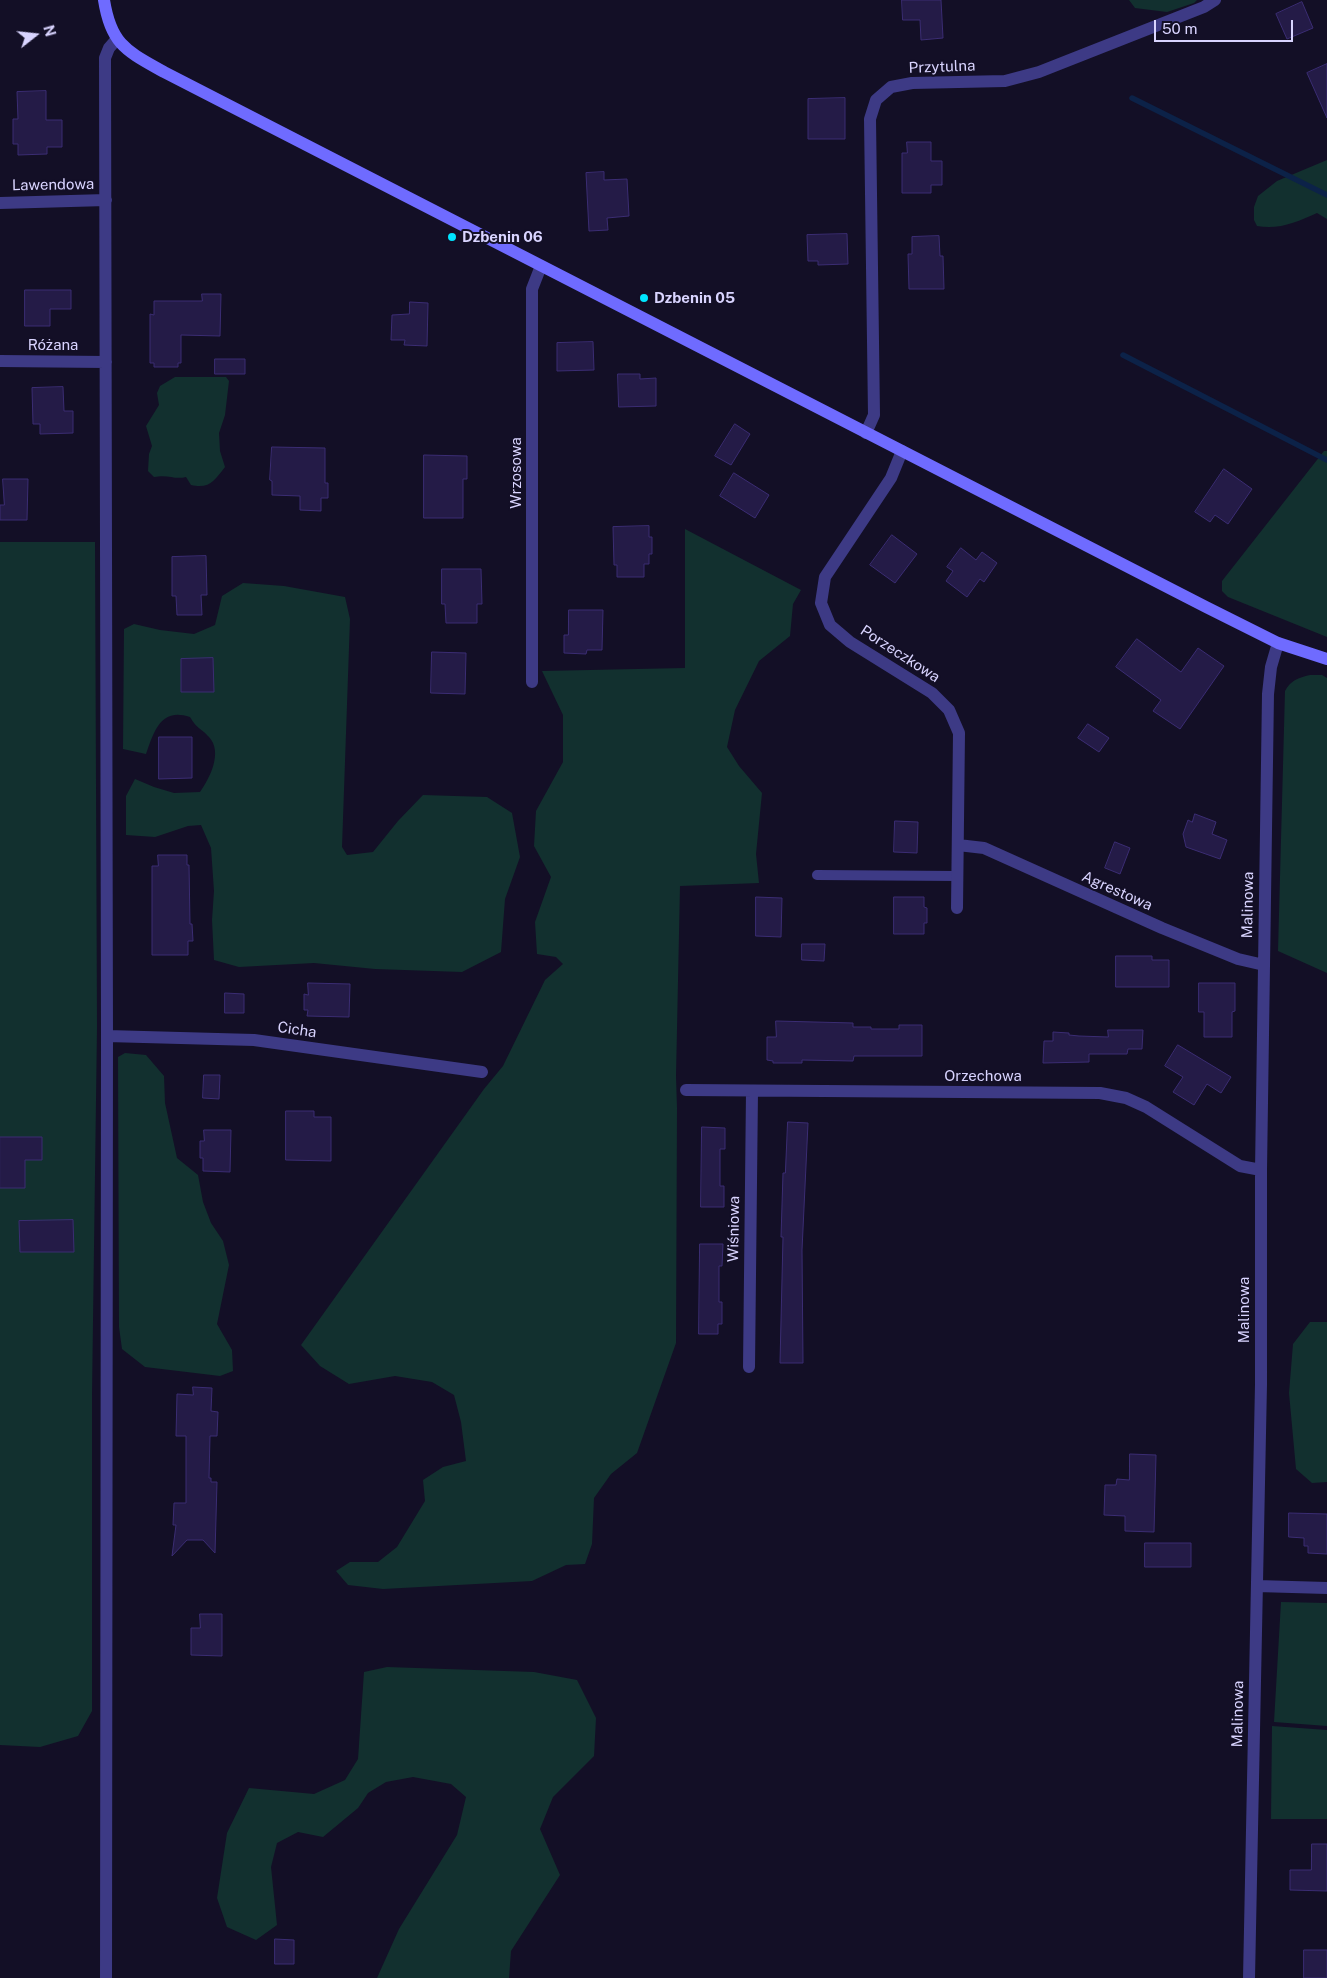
<!DOCTYPE html>
<meta charset="utf-8">
<style>
body{margin:0}
#map{position:relative;width:1327px;height:1978px;overflow:hidden;background:#130f26;font-family:"Public Sans",sans-serif}
canvas{display:block}
.north{position:absolute;left:10px;top:10px;width:50px;height:50px;-webkit-text-stroke:4px #130f26;paint-order:stroke;rotate:74deg;font-size:14px;font-weight:700;line-height:20px;text-align:center;color:#d9d4ff}
.north::after{content:'';display:block;margin:auto;width:18px;height:22px;background:#d9d4ff;clip-path:polygon(50% 0,100% 100%,50% 72%,0 100%)}
.scale{position:absolute;left:1154px;top:20px;width:139px;height:22px;box-sizing:border-box;border:2px solid #d9d4ff;border-top:0;padding-left:6px;font-size:15px;line-height:18px;white-space:nowrap;color:#d9d4ff;-webkit-text-stroke:4px #130f26;paint-order:stroke}
</style>
<div id="map">
<canvas width="1327" height="1978"></canvas>
<div class="north">N</div>
<div class="scale">50 m</div>
</div>
<script>
const ctx = document.querySelector('canvas').getContext('2d');
ctx.lineJoin = 'round';
function fill(path, color) { ctx.fillStyle = color; ctx.fill(path, 'evenodd'); }
function strokePath(path, color, width, dash) { ctx.strokeStyle = color; ctx.lineWidth = width; ctx.lineCap = dash ? 'butt' : 'round'; ctx.setLineDash(dash || []); ctx.stroke(path); }
function write(font, color, halo, rows, align = 'center') {
  ctx.font = font + ' "Public Sans",sans-serif'; ctx.lineWidth = 4; ctx.setLineDash([]); ctx.textBaseline = 'middle'; ctx.strokeStyle = halo; ctx.fillStyle = color; for (const [text, x, y, turn = 0] of rows) {
    ctx.save(); ctx.translate(x, y); ctx.rotate((+turn || 0) * Math.PI / 180); ctx.textAlign = isNaN(turn) ? turn : align; if (halo) ctx.strokeText(text, 0, 0); ctx.fillText(text, 0, 0); ctx.restore();
  }
}
const green = new Path2D(`
 M1129,0H1197L1194,3L1167,12L1135,8Z
 M1327,160V219L1317,213C1297,222 1279,230 1257,226L1254,220V207L1258,196L1277,181Z
 M175,377H226L229,381L225,415L219,433L220,451L225,467C214,481 210,489 191,485L186,477C174,480 169,474 154,477L148,471L149,454L152,446L146,426L159,405L157,393L160,386Z
 M1324,451H1327V637L1228,597L1222,591V581Z
 M685,529L801,590L793,604L790,636L759,661L735,710L727,747L739,766L762,793L756,854L759,883L680,886L676,1076L677,1108L676,1343L637,1453L611,1474L594,1498L592,1544L585,1564L566,1565L532,1581L383,1589L348,1585L336,1571L350,1562H378L397,1547L425,1501L423,1480L443,1467L466,1461L461,1422L454,1395L432,1382L395,1376L349,1384L320,1366L301,1345L484,1089L503,1066L545,980L563,964L556,957L537,954L535,922L551,877L534,846L536,811L563,762V715L542,671L685,668Z
 M0,542H95L97,1027L92,1395V1711L78,1736L40,1747L0,1745Z
 M243,583L284,586L345,597L350,619L342,847L347,855L373,852L398,821L423,795L487,797L512,813L520,857L505,899L501,952L462,972L375,969L314,963L239,967L214,960L212,920L214,891L211,848L201,825L188,826L155,837L126,835V796L135,779L154,787L174,793L200,792C210,778 223,752 209,737C201,728 197,729 190,717C161,707 154,731 146,754L123,749L124,629L134,624L160,630L194,634L215,625L222,596Z
 M1310,675H1322L1327,678V973L1278,951L1285,691C1291,680 1298,678 1310,675Z
 M125,1053L146,1055L164,1076L165,1103L177,1158L198,1175L203,1202L211,1223L223,1241L229,1265L217,1324L232,1350L233,1371L220,1376L145,1367L122,1349L119,1327L118,1057Z
 M1310,1322H1327V1482L1312,1483L1296,1469L1289,1393L1293,1344Z
 M1281,1602L1327,1603V1726L1274,1722Z
 M387,1667L534,1672L577,1680L596,1718L594,1756L553,1797L540,1829L560,1875L511,1951L509,1978H377L399,1929L457,1835L466,1797L451,1784L413,1777L386,1782L368,1793L358,1808L323,1837L298,1832L277,1843L271,1867L277,1925L256,1940L227,1927L217,1898L227,1833L249,1788L314,1794L345,1780L358,1759L364,1672Z
 M1272,1726L1327,1730V1819H1271Z`);
const stream = new Path2D(`
 M1132,98L1327,195
 M1123,355L1327,460`);
const building = new Path2D(`
 M902,0H941L943,38L921,40L920,20H903Z
 M1302,2L1313,28L1287,39L1276,14Z
 M1327,64V118L1307,73Z
 M46,91V120H62V147H47V154L18,155V144H13V119H18L17,92Z
 M845,98V139H808V99Z
 M907,142H931V161H942V185H931V193H902V153H907Z
 M604,172V180L627,179L629,216L607,218L608,230L589,231L586,173Z
 M847,234L848,264L818,265V261H808L807,235Z
 M939,236L940,256H943L944,289H909L908,254H912V237Z
 M25,290H71V309H50V326H25Z
 M202,294H221L220,336L181,335V363H178V367H154V363H150V314L154,315V301H202Z
 M410,302L428,303L427,346L404,345L405,340H391L392,315L409,314Z
 M593,342L594,370L557,371V343Z
 M215,359H245V374H215Z
 M618,374H640V379L656,378V406L619,407Z
 M63,387L64,411H73V433L40,434V424H33L32,388Z
 M735,424L750,434L731,465L715,456Z
 M272,447L325,448V483H328V498H321V511L300,510V496L272,495V481L270,480Z
 M424,455L467,456V479H463V518H424Z
 M1224,469L1252,489L1228,524L1215,515L1210,522L1195,512Z
 M734,473L769,495L755,518L720,496Z
 M3,479H28L27,520H0V505H4Z
 M649,526V537H652V554H649V564H644V577H617V565H614L613,527Z
 M892,535L917,554L895,583L870,565Z
 M961,548L976,560L982,552L997,563L984,582L980,579L967,597L946,581L953,571L947,567Z
 M206,556L207,595H201L202,615H177L176,596H172V557Z
 M442,569H481L482,604H477V623H446L445,604H442Z
 M569,610H603L602,650H587L586,654L564,653V635H568Z
 M1137,639L1181,672L1198,648L1224,666L1180,729L1153,711L1161,700L1116,667Z
 M432,652L466,653L465,694L431,693Z
 M213,658L214,692H181V659Z
 M1088,724L1109,738L1099,752L1078,738Z
 M159,737H192V778L159,779Z
 M1195,814L1216,822L1212,834L1227,840L1220,859L1186,847L1183,834L1188,820L1192,822Z
 M895,821L918,822L917,853L894,852Z
 M1115,842L1130,848L1120,874L1105,868Z
 M158,855H187V865H189L190,924H192L193,941H188V955H152V866H158Z
 M756,897L782,898L781,937L756,936Z
 M894,897H924V907L927,908V923H924V934H894Z
 M802,944H825L824,961L802,960Z
 M1116,956H1152V960H1169V987H1116Z
 M308,983L350,984L349,1017L307,1016L308,1010H304V994L308,995Z
 M1199,983H1235V1011L1232,1012V1037H1204V1012H1199Z
 M225,993L244,994V1013H225Z
 M776,1021L853,1023V1027H871V1029H899V1025H922V1056H854L853,1061L802,1060V1063H773V1061L767,1060V1037H776Z
 M1108,1030H1143L1142,1049H1128L1127,1054H1089V1062L1043,1063L1044,1041H1053V1032L1069,1033V1035L1079,1036L1108,1037Z
 M1178,1045L1231,1077L1221,1093L1207,1084L1194,1105L1173,1092L1183,1077L1165,1066Z
 M204,1075H220L219,1099L203,1098Z
 M286,1111H314V1117H331V1161L286,1160Z
 M788,1122L808,1123L802,1250L803,1363H780L783,1237H781L783,1173H785Z
 M702,1127L725,1128V1149H720V1186H724V1207H701Z
 M204,1130H231L230,1172L203,1171V1158H200V1141H204Z
 M0,1137H42V1160H25V1188H0Z
 M73,1220L74,1252H20L19,1221Z
 M700,1244H723L722,1266H719V1302H722V1324H718V1334H699Z
 M193,1387L212,1388L211,1411L218,1412L217,1436H210L209,1478H211V1482H217L215,1553L203,1540H187L172,1556L176,1525H173L174,1503H186V1436H176L177,1394L193,1395Z
 M1130,1454L1156,1455L1154,1532L1125,1531V1516L1104,1515L1105,1485H1116L1117,1479L1129,1480Z
 M1289,1513L1327,1514V1554L1308,1553V1546H1304V1538L1289,1537Z
 M1145,1543H1191V1567H1145Z
 M200,1614H222V1656L191,1655V1628H200Z
 M1312,1844H1327V1891L1290,1890V1870H1311Z
 M275,1939L294,1940V1964H275Z
 M1304,1950H1327V1978H1304Z`);
const lane = new Path2D(`
 M817,875L957,876`);
const street = new Path2D(`
 M0,203L106,200
 M0,361L106,362
 M866,433L874,415L870,119L876,100L891,87L912,83L1005,81L1039,72L1204,7L1215,0
 M902,451L891,478L825,577L821,603L830,625L850,642L932,693L949,710L959,733L957,908
 M532,682V289L541,266
 M958,845L984,848L1162,928L1238,959L1264,965
 M107,1036L254,1040L482,1072
 M686,1090L1100,1093L1126,1098L1146,1107L1240,1166L1261,1170
 M749,1367L752,1091
 M1257,1586L1327,1588
 M106,1978L107,1036L105,58L109,48L116,40
 M1249,1978L1261,1384V1170L1268,694L1271,667L1278,643`);
const secondary = new Path2D(`
 M104,0C111,45 127,51 164,72L1206,607L1278,643L1327,659`);
const markers = [
 [452,237,5,"#00e5ff"],
 [644,298,5,"#00e5ff"]
];
const streetNames = [
 ["Przytulna",942,67,-2],
 ["Lawendowa",53,185,-1],
 ["Różana",53,345],
 ["Wrzosowa",516,473,-90],
 ["Porzeczkowa",900,654,33],
 ["Agrestowa",1117,891,24],
 ["Malinowa",1248,905,-89],
 ["Cicha",297,1030,8],
 ["Orzechowa",983,1076],
 ["Wiśniowa",734,1229,-89],
 ["Malinowa",1244,1310,-90],
 ["Malinowa",1238,1714,-89]
];
const poiNames = [
 ["Dzbenin 06",462,237],
 ["Dzbenin 05",654,298]
];
fill(green, '#12302f');
strokePath(stream, '#0c2248', 5.5);
fill(building, '#241b47');
strokePath(building, '#3b2d73', 1);
strokePath(lane, '#3d3a85', 10);
strokePath(street, '#3d3a85', 12);
strokePath(secondary, '#6f6bff', 12);
for (const [x, y, r, color] of markers) { const dot = new Path2D(); dot.arc(x, y, r, 0, 2 * Math.PI); ctx.fillStyle = color; ctx.fill(dot); strokePath(dot, '#130f26', 2); }
write('15px', '#d9d4ff', '#130f26', streetNames);
write('bold 15px', '#d9d4ff', '#130f26', poiNames, 'left');
</script>
